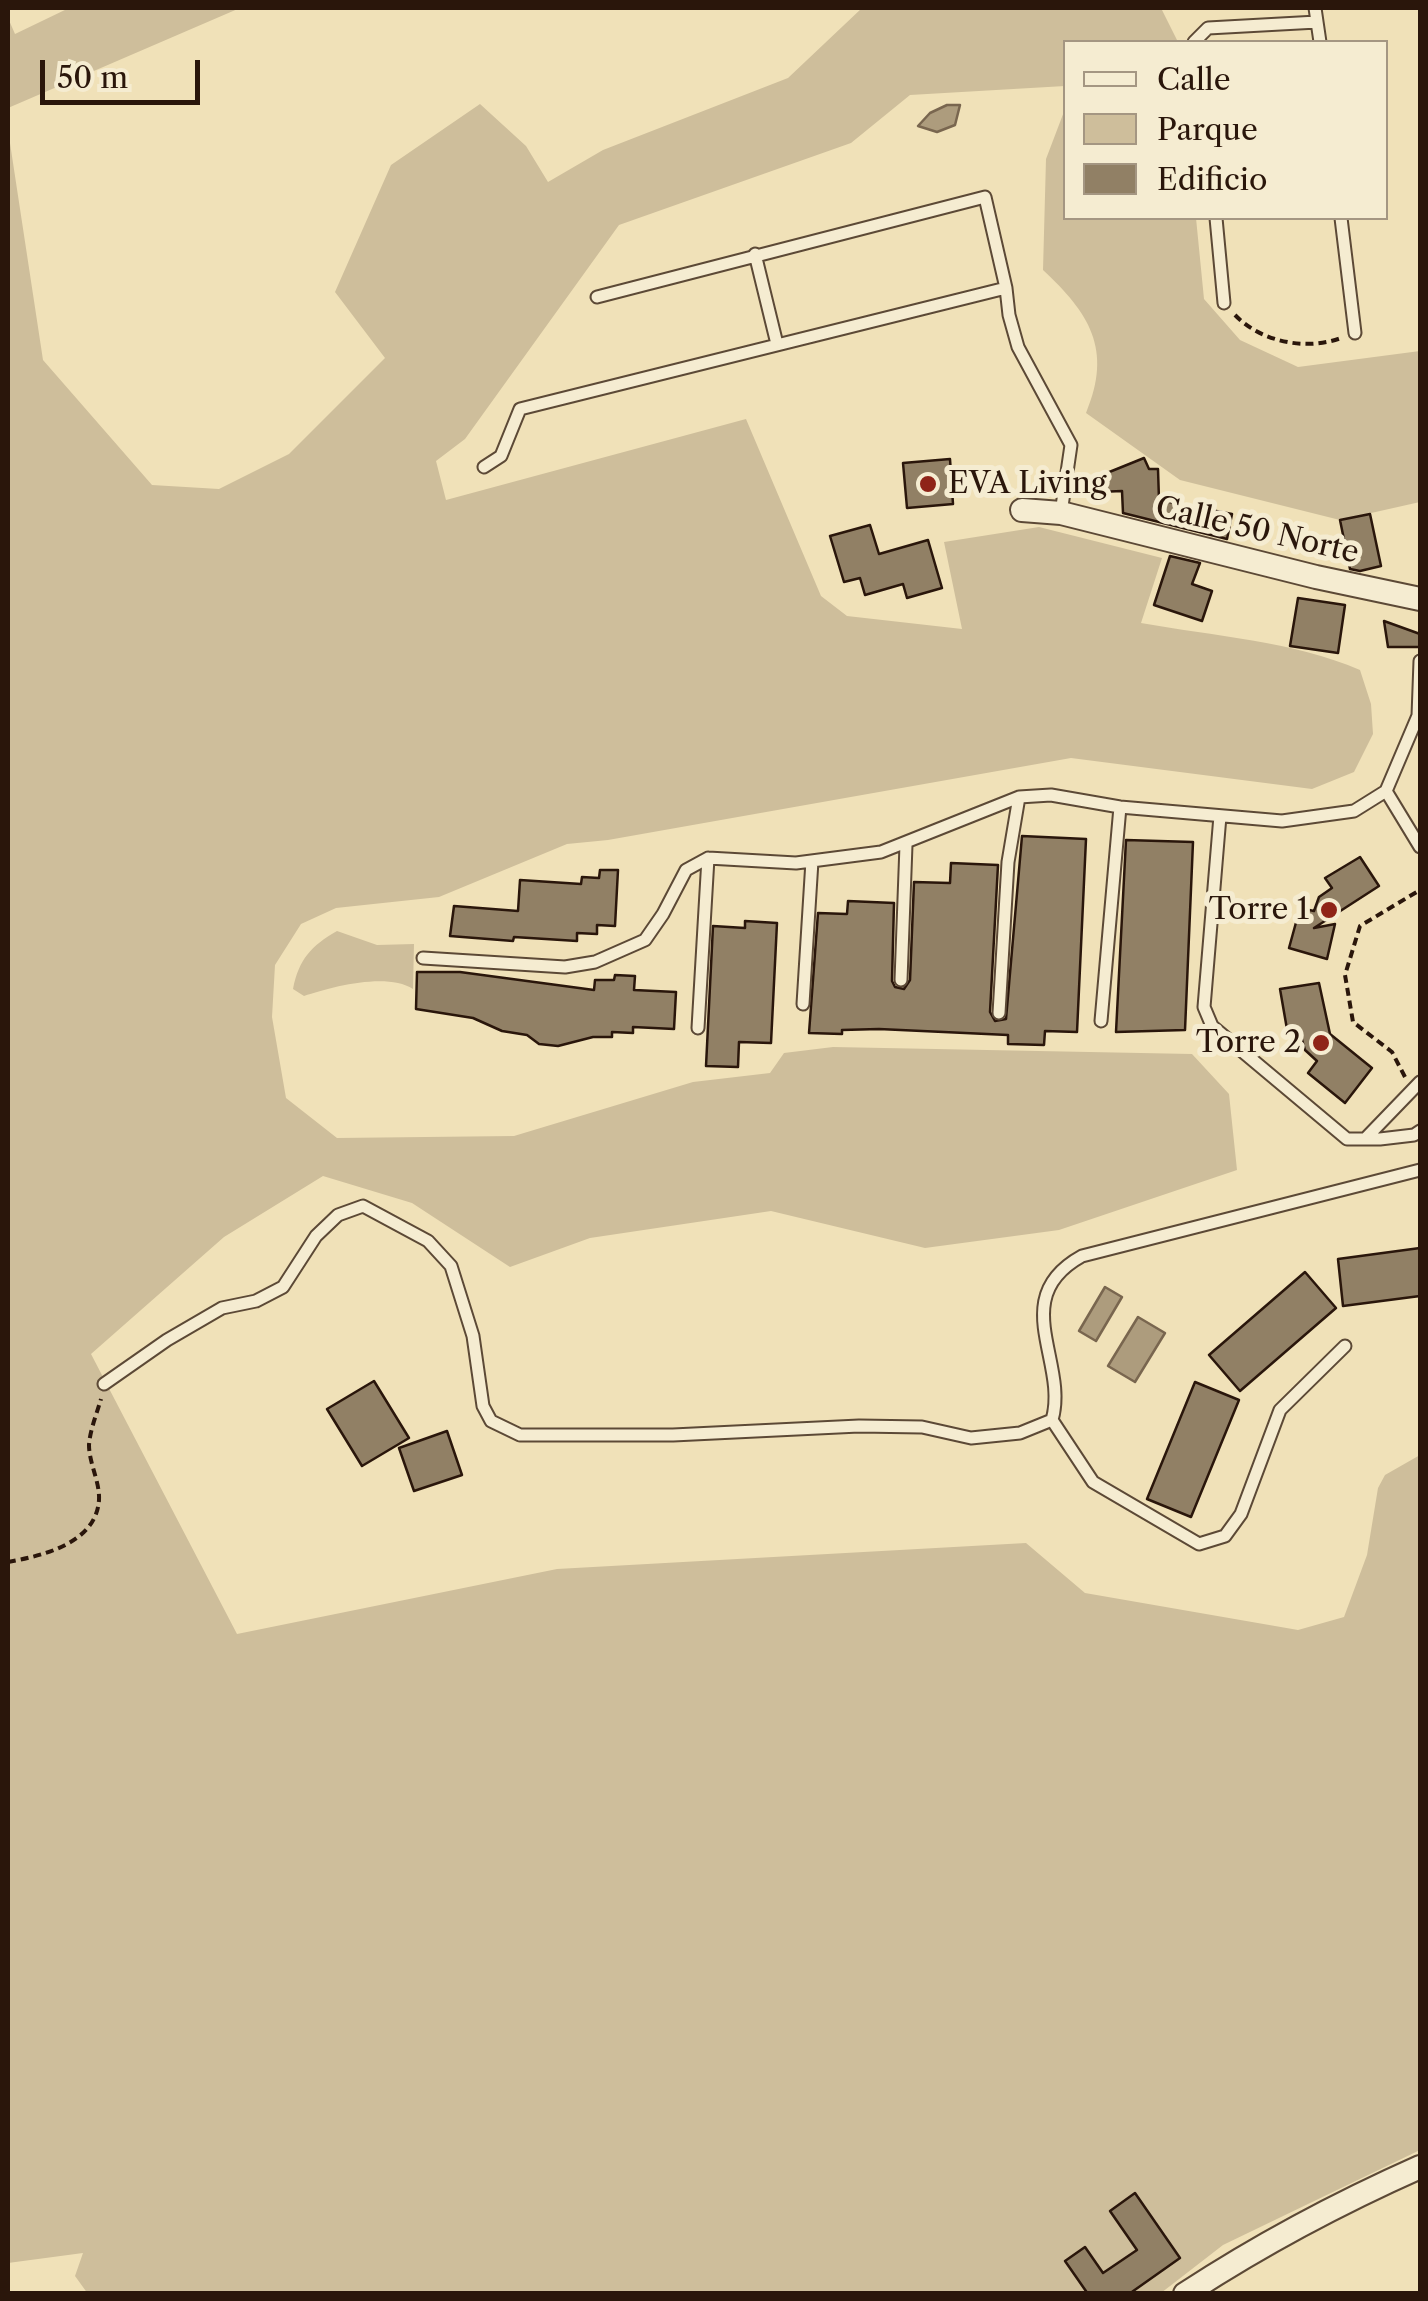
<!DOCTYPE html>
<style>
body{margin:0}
#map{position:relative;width:1428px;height:2301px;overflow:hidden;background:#f0e1b8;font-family:"Libre Caslon Text",serif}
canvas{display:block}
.frame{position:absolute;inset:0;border:10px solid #2a160b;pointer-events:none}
.legend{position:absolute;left:1063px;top:40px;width:325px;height:180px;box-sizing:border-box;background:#f5ecd1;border:2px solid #a49682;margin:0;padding:12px 18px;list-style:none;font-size:30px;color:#2a160b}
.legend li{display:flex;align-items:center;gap:20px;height:50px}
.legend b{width:50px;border:2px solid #a49682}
.scale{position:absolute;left:40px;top:60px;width:160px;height:45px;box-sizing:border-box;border:5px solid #2a160b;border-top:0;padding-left:12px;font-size:30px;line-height:35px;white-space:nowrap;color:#2a160b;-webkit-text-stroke:8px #f5ecd1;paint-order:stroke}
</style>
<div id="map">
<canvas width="1428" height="2301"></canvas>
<div class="frame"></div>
<ul class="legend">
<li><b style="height:12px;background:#f5ecd1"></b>Calle</li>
<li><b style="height:28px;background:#cebe9b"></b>Parque</li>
<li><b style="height:28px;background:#918065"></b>Edificio</li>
</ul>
<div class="scale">50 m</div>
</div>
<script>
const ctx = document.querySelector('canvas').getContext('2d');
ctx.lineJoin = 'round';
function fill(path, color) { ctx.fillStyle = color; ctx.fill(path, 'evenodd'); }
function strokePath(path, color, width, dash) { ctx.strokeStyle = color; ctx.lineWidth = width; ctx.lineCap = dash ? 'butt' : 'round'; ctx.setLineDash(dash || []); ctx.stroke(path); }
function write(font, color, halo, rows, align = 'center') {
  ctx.font = font + ' "Libre Caslon Text",serif'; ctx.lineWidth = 10; ctx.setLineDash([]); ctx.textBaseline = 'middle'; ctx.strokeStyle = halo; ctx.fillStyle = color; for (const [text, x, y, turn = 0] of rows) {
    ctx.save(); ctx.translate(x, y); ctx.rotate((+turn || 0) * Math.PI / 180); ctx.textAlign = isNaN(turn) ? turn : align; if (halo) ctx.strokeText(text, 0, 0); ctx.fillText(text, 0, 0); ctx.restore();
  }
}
const green = new Path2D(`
 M69,8H240L8,108V18L15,34Z
 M862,8H1161L1178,42H1066L1065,86L910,95L851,143L619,225L465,439L436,461L446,500L746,419L821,596L847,616L962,629L944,542L1039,527L1162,558L1141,623C1213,636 1293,641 1360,670L1371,704L1373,734L1354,772L1312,789L1071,758L608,840L567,844L439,897L336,908L301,924L275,965L272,1017L286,1098L337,1138L514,1136L693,1082L770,1073L784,1053L833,1047L1192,1054L1229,1094L1237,1170L1059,1230L925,1248L771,1211L590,1238L510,1267L412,1203L323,1176L224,1237L91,1354L237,1634L557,1569L1026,1543L1085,1593L1298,1630L1344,1617L1367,1555L1378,1488L1385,1475L1420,1455V2150L1223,2245L1161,2293L88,2294L75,2276L83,2253L8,2263V130L43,360L152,485L219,489L289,454L385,358L335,292L391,165L480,104L526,146L548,182L603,150L788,78Z
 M1065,109L1066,218H1196L1204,299L1240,340L1298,367L1420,351V502L1340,520L1180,480L1086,413C1113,349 1089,313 1043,270L1046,159Z
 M337,931L377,945L414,944L413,989C387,972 331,987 304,996L293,989C299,959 311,946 337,931Z`);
const water = new Path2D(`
 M947,105H960L955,125L937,132L918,126L930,113Z
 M1105,1287L1122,1297L1096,1341L1079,1331Z
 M1138,1317L1165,1333L1135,1382L1108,1366Z`);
const building = new Path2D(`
 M1144,458L1149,469H1158L1159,500L1232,514L1227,539L1123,513L1122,491L1098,492L1097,477Z
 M950,459L953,504L907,508L903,463Z
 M1370,514L1381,566L1360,571L1350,569L1340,520Z
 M870,525L879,554L928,540L942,588L907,598L903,584L865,595L860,578L844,582L830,536Z
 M1170,556L1200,563L1192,584L1212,591L1202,621L1154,605Z
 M1298,598L1345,605L1338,653L1290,646Z
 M1384,621L1420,634V647H1388Z
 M1022,836L1086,839L1077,1032L1045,1031L1044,1045L1008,1044V1035L879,1029L842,1030V1034L809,1033L818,913L847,914L848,901L894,903L892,981L895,987L904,989L910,980L914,882L950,883L951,863L998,865L990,1012L995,1021L1006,1019Z
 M1126,840L1193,842L1185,1030L1116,1032Z
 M1360,857L1379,886L1314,928L1335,924L1327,959L1289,948L1300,908L1314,911L1319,897L1332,888L1325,878Z
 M600,870H618L615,926L597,925V934L577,933V941L514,937L513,941L450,936L454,906L518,911L520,880L581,884L582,877L599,878Z
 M745,921L777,923L771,1043L739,1042L738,1067L706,1066L713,926L745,928Z
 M417,972H460L594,990L595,980H614L615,975L635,976L634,990L676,992L674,1029L633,1027V1033L612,1032V1037H593L558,1046L539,1044L527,1035L502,1031L473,1018L416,1009Z
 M1319,983L1330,1034L1372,1068L1345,1103L1308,1073L1317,1061L1305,1050L1300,1033L1288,1035L1280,989Z
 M1420,1248V1296L1343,1306L1338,1259Z
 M1305,1272L1336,1308L1240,1391L1209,1355Z
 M374,1381L409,1438L362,1466L327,1409Z
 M1195,1382L1239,1400L1191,1517L1147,1499Z
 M447,1431L462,1475L414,1491L399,1448Z
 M1135,2193L1180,2258L1129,2294H1088L1065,2261L1085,2247L1103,2273L1137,2250L1110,2211Z`);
const path = new Path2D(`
 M1235,315C1261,342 1306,351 1341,338
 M1405,1077L1392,1052L1353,1022L1345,975L1360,926L1420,890
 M8,1562C41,1556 96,1544 99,1500C100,1482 89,1463 89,1445C90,1430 97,1413 101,1399`);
const lane = new Path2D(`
 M1315,8L1320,42
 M1194,42L1208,28L1317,22
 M1216,218L1224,303
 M1341,218L1355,333
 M755,254L777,344
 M597,297L985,197L1006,288L1009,315L1018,347L1071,445L1061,513
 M484,467L501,456L520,409L1006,288
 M1418,716L1420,661
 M1386,791L1420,847
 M1220,816L1204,1007L1212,1026L1347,1139H1380L1414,1135L1420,1131
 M423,958L565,967L595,962L645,940L663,914L686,870L708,858L796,863L881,852L1019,797L1051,795L1120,807L1282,821L1354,811L1386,791L1420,711
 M901,980L906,845
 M803,1004L812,861
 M999,1013L1008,862L1019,797
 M1101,1021L1120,807
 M698,1028L708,858
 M1365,1139L1420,1082
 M104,1384L167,1340L222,1308L256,1301L283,1287L316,1236L338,1215L363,1206L428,1241L451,1266L473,1336L483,1406L491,1421L520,1435H673L859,1426L922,1427L971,1438L1020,1433L1052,1420
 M1052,1420C1069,1362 1006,1298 1082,1256L1420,1170
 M1052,1420L1093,1482L1199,1544L1225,1536L1241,1514L1280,1410L1345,1346`);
const street = new Path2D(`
 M1022,510L1061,513L1316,577L1420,599
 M1185,2294C1260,2245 1339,2203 1420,2167`);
const markers = [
 [928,484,10,"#8f2418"],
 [1329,910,10,"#8f2418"],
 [1321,1043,10,"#8f2418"]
];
const poiNames = [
 ["EVA Living",948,484,"left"],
 ["Torre 1",1309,910],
 ["Torre 2",1301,1043]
];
const streetNames = [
 ["Calle 50 Norte",1257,531,13]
];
fill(green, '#cebe9b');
fill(water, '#ad9c7d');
strokePath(water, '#79664f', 2.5);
fill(building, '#918065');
strokePath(building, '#2a160b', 2.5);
strokePath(lane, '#5c4936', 15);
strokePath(street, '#5c4936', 26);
strokePath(path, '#2a160b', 4, [8, 5]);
strokePath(lane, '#f5ecd1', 11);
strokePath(street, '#f5ecd1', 22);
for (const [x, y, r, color] of markers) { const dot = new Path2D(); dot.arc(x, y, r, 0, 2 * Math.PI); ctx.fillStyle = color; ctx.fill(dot); strokePath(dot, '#f5ecd1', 4); }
write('30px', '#2a160b', '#f5ecd1', poiNames, 'right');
write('30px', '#2a160b', '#f5ecd1', streetNames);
</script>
